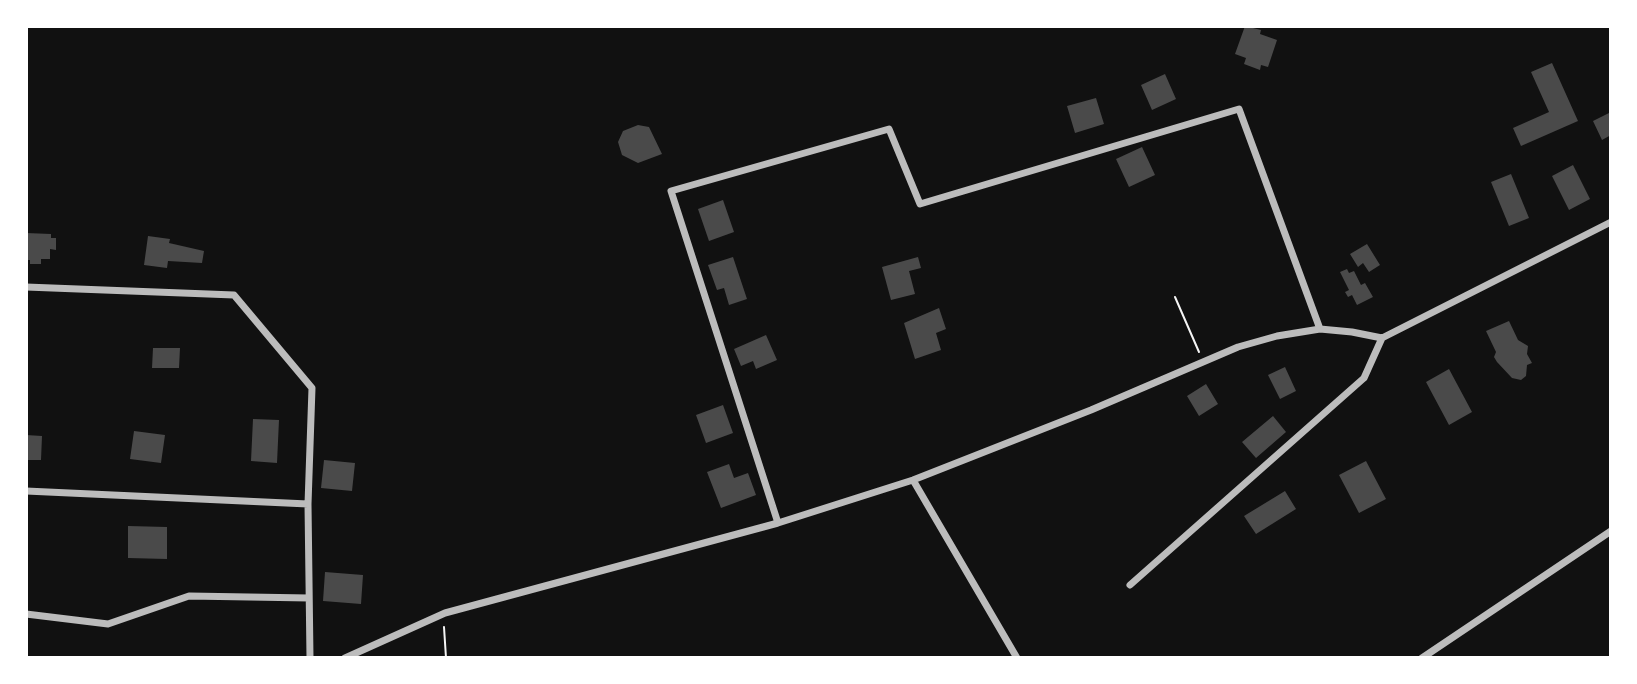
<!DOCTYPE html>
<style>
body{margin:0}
#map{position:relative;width:1637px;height:684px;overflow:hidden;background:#111;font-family:"Times New Roman",serif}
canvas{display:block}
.frame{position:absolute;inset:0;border:28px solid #fff;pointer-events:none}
</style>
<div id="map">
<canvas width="1637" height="684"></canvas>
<div class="frame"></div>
</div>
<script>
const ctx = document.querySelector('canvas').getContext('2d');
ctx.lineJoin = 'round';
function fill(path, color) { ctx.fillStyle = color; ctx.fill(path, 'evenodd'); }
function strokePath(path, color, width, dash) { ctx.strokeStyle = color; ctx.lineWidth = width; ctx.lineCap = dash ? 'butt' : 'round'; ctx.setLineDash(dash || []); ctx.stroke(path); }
const building = new Path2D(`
 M1245,26L1261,30L1260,34L1277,40L1268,67L1261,65L1260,70L1244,64L1246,58L1235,54Z
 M1552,63L1578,121L1521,146L1513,128L1549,112L1531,72Z
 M1165,74L1176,99L1152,110L1141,85Z
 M1096,98L1104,124L1075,133L1067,106Z
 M1609,113L1611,135L1602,140L1593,121Z
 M638,125L649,127L662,154L638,163L622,155L618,142L623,131Z
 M1142,147L1155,175L1129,187L1116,159Z
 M1573,165L1590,199L1569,210L1552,176Z
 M1511,174L1529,218L1509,226L1491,182Z
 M723,200L734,232L709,241L698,209Z
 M26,233L51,234V238H56V250L50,249V259H41V264H30V260H26Z
 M148,236L170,239L169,243L204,251L202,263L168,261L167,268L144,265Z
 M1367,244L1380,265L1369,272L1363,263L1358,267L1350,254Z
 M733,257L747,299L729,305L724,288L717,290L708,265Z
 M918,257L921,268L909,271L915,294L891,300L882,267Z
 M1347,269L1349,273L1354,271L1361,285L1365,283L1373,297L1357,305L1352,295L1348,297L1345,292L1349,290L1340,272Z
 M939,308L946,329L936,333L941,350L915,359L904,323Z
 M1509,321L1518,340L1528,346L1527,354L1532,363L1527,365L1526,376L1521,380L1512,378L1497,362L1494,357L1496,352L1486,331Z
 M766,335L777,360L756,369L753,361L741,366L734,349Z
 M153,348H180L179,368H152Z
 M1285,367L1296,391L1280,399L1268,375Z
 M1449,369L1472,412L1449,425L1426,382Z
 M1206,384L1218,404L1199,416L1187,396Z
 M723,405L733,433L706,443L696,415Z
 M1273,416L1286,432L1256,458L1242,442Z
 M253,419L279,420L277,463L251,461Z
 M134,431L165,435L161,463L130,459Z
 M26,435L42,436L41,460H26Z
 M324,460L355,463L352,491L321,488Z
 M1366,461L1386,499L1359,513L1339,475Z
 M729,464L734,478L748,473L756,495L721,508L707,472Z
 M1285,491L1296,509L1256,534L1244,516Z
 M128,526L167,527V559L128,558Z
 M325,572L363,575L361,604L323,601Z`);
const path = new Path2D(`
 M1175,297L1199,352
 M444,627L446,658`);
const minor = new Path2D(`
 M26,287L234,295L312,388L308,504
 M913,480L1017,658
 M26,491L308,504L310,658
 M778,523L671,191L889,129L920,204L1239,109L1320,329
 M1130,585L1364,378L1382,338
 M26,614L108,624L189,596L309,598
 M345,658L445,613L778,523L913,480L1091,410L1238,347L1277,336L1320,329L1352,332L1382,338L1611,222
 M1422,658L1611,531`);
fill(building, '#4a4a4a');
strokePath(path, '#f5f5f5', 2);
strokePath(minor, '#bcbcbc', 7);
</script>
